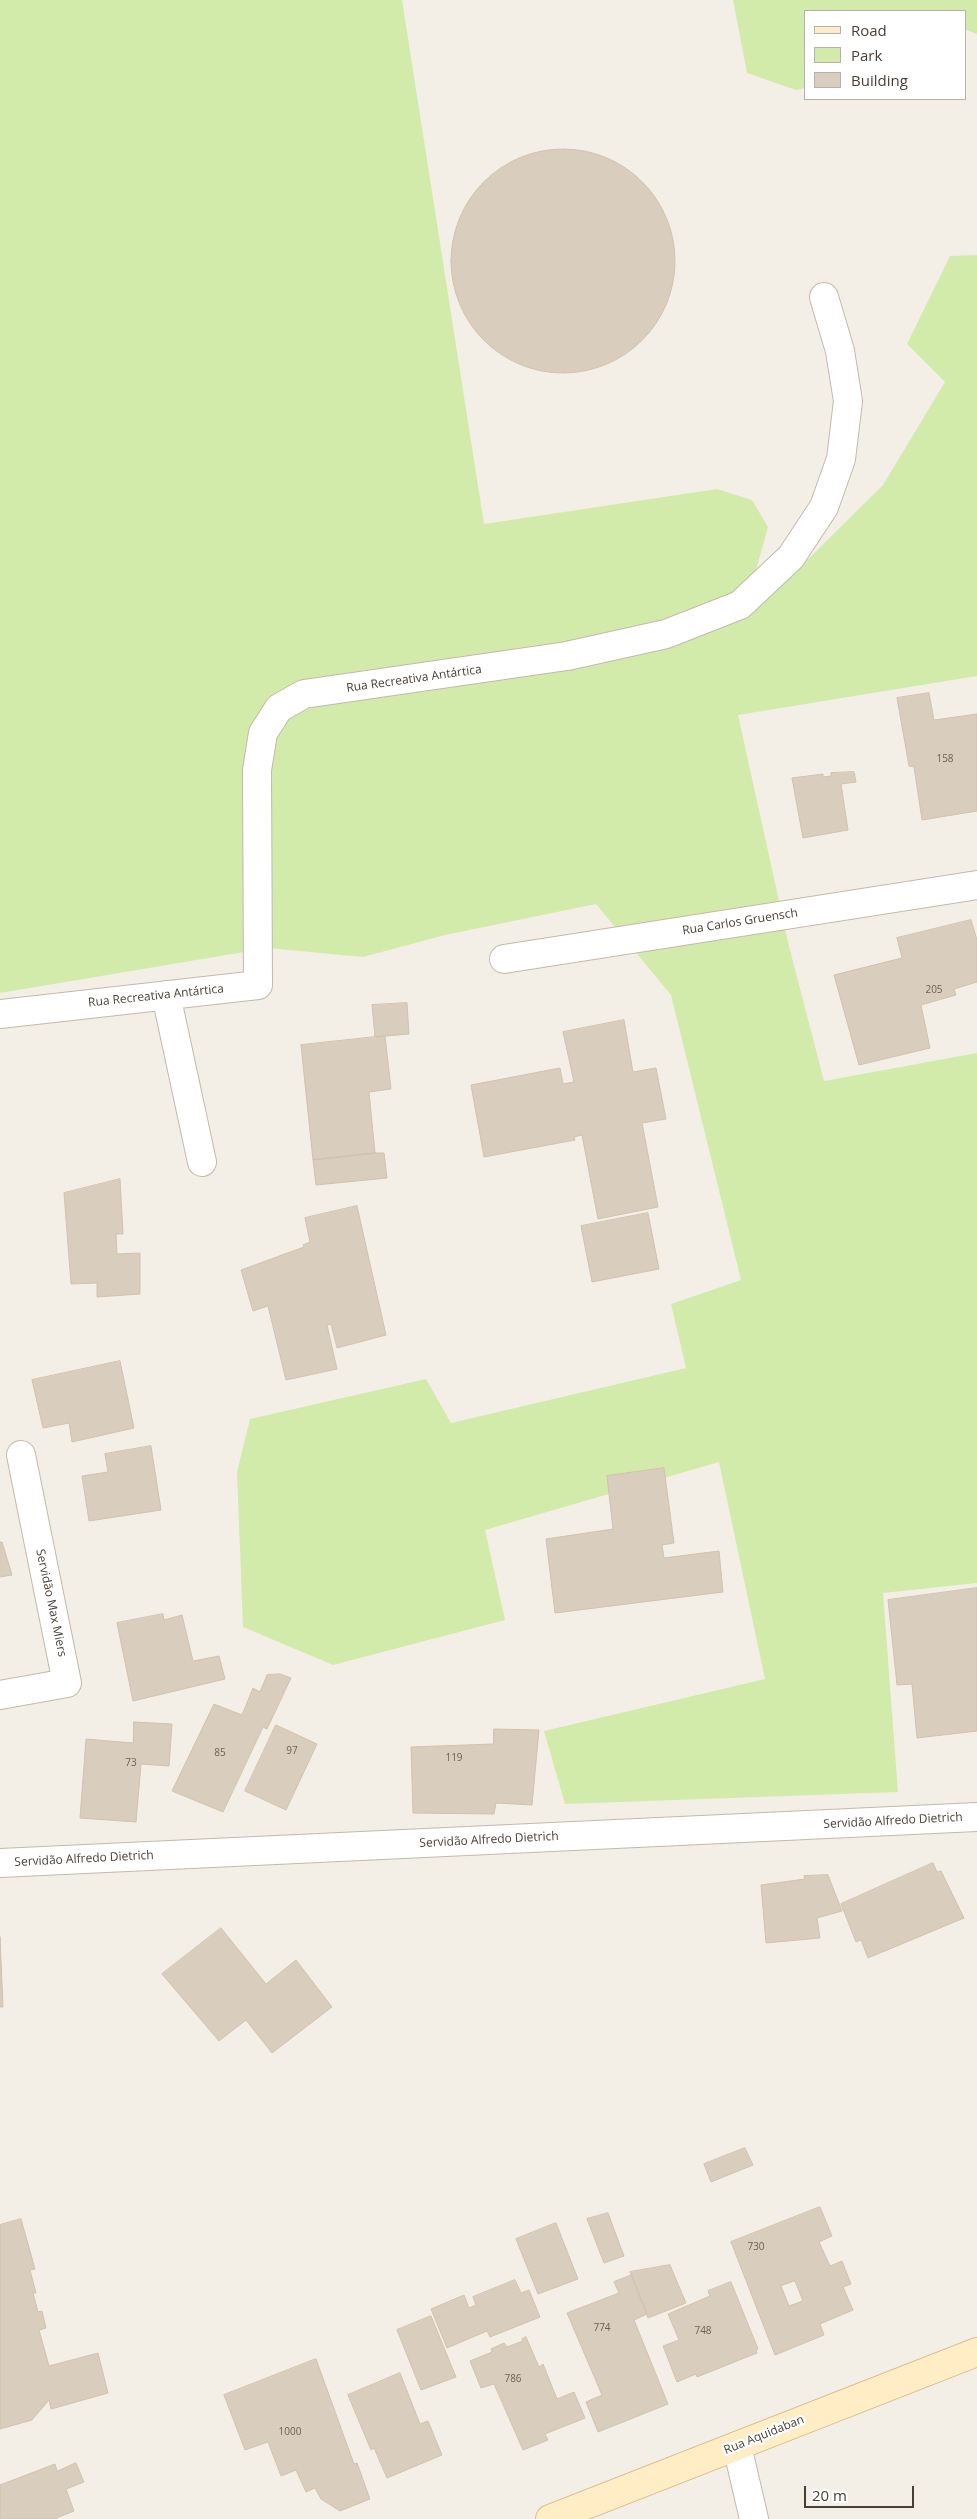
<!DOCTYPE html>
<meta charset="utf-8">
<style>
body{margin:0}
#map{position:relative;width:977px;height:2519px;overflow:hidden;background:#f4efe6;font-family:"Open Sans",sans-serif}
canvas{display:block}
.legend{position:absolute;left:804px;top:10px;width:162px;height:90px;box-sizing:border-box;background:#fff;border:1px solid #b5b2ae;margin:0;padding:6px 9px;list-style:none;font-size:15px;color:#473f34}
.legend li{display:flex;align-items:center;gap:10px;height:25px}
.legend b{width:25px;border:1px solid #b5b2ae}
.scale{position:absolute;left:804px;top:2486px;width:110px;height:22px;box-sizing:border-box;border:2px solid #473f34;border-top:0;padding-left:6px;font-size:15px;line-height:18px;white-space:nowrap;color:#473f34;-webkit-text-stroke:4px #fff;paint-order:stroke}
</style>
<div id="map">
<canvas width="977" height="2519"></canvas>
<ul class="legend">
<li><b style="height:6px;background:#ffeec5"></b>Road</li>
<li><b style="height:14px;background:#d2ebab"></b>Park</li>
<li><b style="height:14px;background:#d9cdbd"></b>Building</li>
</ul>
<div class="scale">20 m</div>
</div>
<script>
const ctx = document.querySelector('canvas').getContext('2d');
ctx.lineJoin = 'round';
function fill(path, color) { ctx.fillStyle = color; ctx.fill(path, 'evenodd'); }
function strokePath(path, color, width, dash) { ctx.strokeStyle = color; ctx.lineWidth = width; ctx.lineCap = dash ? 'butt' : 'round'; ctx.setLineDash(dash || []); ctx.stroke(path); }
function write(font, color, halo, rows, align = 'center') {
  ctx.font = font + ' "Open Sans",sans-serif'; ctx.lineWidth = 4.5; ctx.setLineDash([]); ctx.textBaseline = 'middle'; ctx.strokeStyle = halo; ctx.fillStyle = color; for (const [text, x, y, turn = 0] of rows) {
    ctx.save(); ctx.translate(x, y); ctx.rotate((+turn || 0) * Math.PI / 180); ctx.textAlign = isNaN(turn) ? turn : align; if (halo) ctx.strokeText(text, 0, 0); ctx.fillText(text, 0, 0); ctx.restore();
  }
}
const green = new Path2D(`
 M0,0H402L484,524L717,489L752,500L768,527L756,570L767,600L883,485L945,382L907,344L950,256L977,255V676L738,715L789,946L824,1081L977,1053V1583L883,1593L898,1792L565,1804L544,1731L765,1679L719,1462L485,1530L505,1620L333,1665L243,1627L237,1472L250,1419L426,1379L451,1423L686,1368L671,1304L741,1280L671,995L596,904L445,935L363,957L268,948L0,993Z
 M733,0H977V34L966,30V11H806V88L796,90L747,73Z`);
const building = new Path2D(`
 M451 261a112 112 0 1 1 224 0a112 112 0 1 1-224 0Z
 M929,693L934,720L977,714V811L922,820L914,767L909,766L897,698Z
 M854,772L856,782L841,784L848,830L803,838L792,778L823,774V777L831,776V773Z
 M971,920L977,940V982L954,989L956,995L921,1005L930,1048L859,1065L834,975L902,958L897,938Z
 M407,1003L409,1034L375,1037L372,1005Z
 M624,1020L633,1072L656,1068L666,1119L642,1123L658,1207L598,1219L582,1135L574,1137L575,1140L484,1157L471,1085L560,1068L563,1084L574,1082L563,1032Z
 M385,1036L391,1089L369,1092L375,1153L313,1160L301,1045Z
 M375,1153H384L387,1178L316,1185L313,1160Z
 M120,1179L123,1234H116L117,1254L140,1253V1294L97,1297V1283L71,1284L64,1193Z
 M357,1206L386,1335L337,1348L331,1324L327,1325L337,1369L286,1380L268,1306L253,1311L241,1270L304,1247L303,1245L310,1242L305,1218Z
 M648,1213L659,1269L592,1282L581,1226Z
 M120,1361L134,1428L72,1442L69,1423L43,1428L32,1380Z
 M151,1446L161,1510L89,1521L82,1476L108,1472L105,1454Z
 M664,1468L674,1543L662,1545L664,1558L719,1551L723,1592L555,1613L546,1539L613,1529L607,1476Z
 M0,1542H2L12,1575L0,1577Z
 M977,1588V1731L917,1738L912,1684L897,1685L888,1600Z
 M163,1614L164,1620L182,1615L193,1661L219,1656L225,1679L133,1701L117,1623Z
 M280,1674L291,1678L267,1729L263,1727L223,1812L172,1791L214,1704L242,1715L253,1688L260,1692L267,1675Z
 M134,1722L172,1724L169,1766L141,1764L136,1822L80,1818L86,1739L133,1743Z
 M276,1725L317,1744L286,1810L245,1791Z
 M494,1729L539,1730L532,1805L496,1803L494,1814L413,1813L411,1747L493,1744Z
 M933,1863L937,1872L941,1871L964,1918L868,1958L861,1940L856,1942L841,1904Z
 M828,1875L842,1911L817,1918L820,1938L766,1943L761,1885L805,1879L804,1876Z
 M221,1928L266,1984L296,1960L332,2007L272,2053L246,2020L219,2041L162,1974Z
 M0,1937L3,2007H0Z
 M745,2148L753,2165L711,2182L704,2164Z
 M820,2207L832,2236L819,2242L830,2266L842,2261L851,2284L843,2287L853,2310L820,2324L824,2335L775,2355L731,2242ZM795,2281L803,2301L789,2306L781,2286Z
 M608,2213L624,2256L604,2263L587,2219Z
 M21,2219L35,2269L30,2270L36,2293H33L38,2312L42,2311L46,2328L39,2330L49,2366L98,2353L108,2393L51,2409L49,2400L32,2420L0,2429V2225Z
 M556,2223L578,2279L538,2294L516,2239Z
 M670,2265L686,2303L648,2318L630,2272Z
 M632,2275L647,2314L634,2320L668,2404L598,2432L586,2402L602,2395L567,2313L619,2293L614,2282Z
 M515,2280L521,2293L529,2290L540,2317L490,2337L487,2331L447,2348L431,2309L464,2295L469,2308L476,2305L473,2297Z
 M731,2282L758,2349L756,2350L757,2353L697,2377L696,2374L677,2382L663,2346L679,2340L668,2314L710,2296L708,2291Z
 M431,2316L456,2377L421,2390L397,2330Z
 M526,2337L539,2367L543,2364L557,2399L574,2392L585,2418L545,2434L548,2440L523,2450L494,2384L481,2388L470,2361L492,2352L491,2349L504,2343L507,2347L523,2341L522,2339Z
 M316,2359L354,2464L357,2463L370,2499L340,2511L321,2499L315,2488L306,2492L296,2470L281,2476L268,2442L245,2450L224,2395Z
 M400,2373L420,2424L428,2421L442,2455L387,2478L374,2448L371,2450L348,2395Z
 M76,2463L84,2482L66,2489L74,2511L54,2519H0V2485L55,2464L57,2471Z`);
const street = new Path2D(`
 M504,959L977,885
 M166,995L202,1162
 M0,1014L258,985L257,770L263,733L279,708L304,694L567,656L666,634L740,605L791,557L824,507L841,459L848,401L840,351L824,297
 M0,1695L67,1683L21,1455
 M0,1863L977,1817
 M737,2446L754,2519`);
const secondary = new Path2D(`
 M550,2519L977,2352`);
const numberNames = [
 ["158",945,759],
 ["205",934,990],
 ["97",292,1751],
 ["85",220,1753],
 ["119",454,1758],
 ["73",131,1763],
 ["730",756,2247],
 ["774",602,2328],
 ["748",703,2331],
 ["786",513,2379],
 ["1000",290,2432]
];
const streetNames = [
 ["Rua Recreativa Antártica",414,679,-8],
 ["Rua Carlos Gruensch",740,922,-9],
 ["Rua Recreativa Antártica",156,996,-6],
 ["Servidão Max Miers",51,1603,78],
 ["Servidão Alfredo Dietrich",893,1821,-3],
 ["Servidão Alfredo Dietrich",489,1840,-3],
 ["Servidão Alfredo Dietrich",84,1859,-3],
 ["Rua Aquidaban",764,2435,-22]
];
fill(green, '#d2ebab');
fill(building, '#d9cdbd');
strokePath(building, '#d2c1ad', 1);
strokePath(street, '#c3b9aa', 30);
strokePath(secondary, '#d7c192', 30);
strokePath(street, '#fff', 28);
strokePath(secondary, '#ffeec5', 28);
write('10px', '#6c6256', null, numberNames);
write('12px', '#473f34', '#fff', streetNames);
</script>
